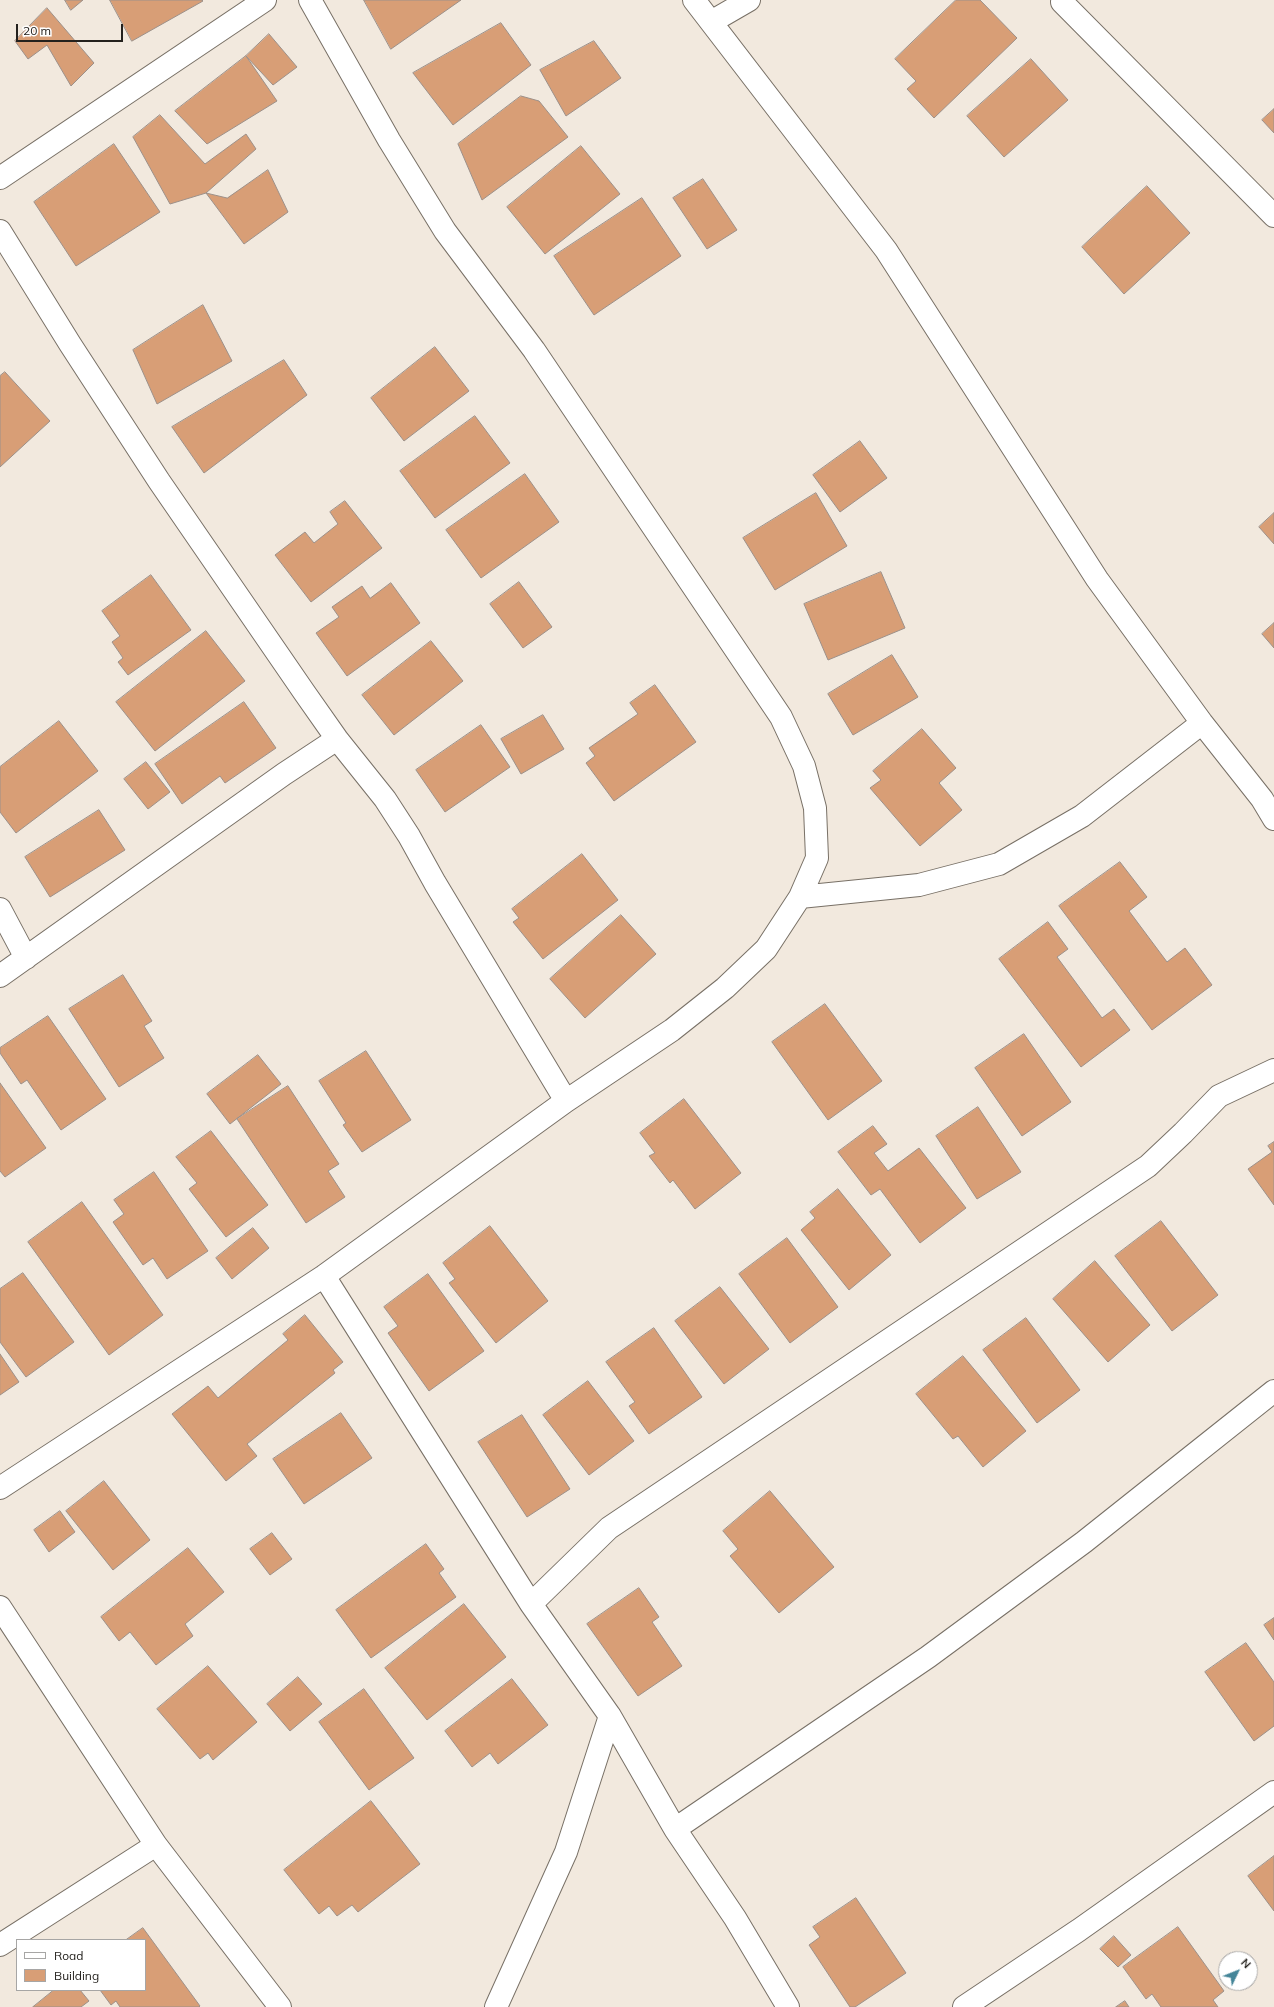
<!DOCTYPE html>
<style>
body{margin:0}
#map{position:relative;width:1274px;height:2007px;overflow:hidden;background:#f2e9de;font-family:Mulish,sans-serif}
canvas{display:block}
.legend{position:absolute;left:16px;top:1939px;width:130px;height:52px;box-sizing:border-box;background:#fff;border:1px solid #a7a6a5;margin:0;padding:5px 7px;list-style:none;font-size:12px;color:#24211d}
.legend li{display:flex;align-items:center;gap:8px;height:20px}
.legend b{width:20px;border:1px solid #a7a6a5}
.north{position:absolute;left:1218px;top:1951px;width:40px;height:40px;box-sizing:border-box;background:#fff;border:1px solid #a7a6a5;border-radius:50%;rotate:47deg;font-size:11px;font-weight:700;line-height:16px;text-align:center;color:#24211d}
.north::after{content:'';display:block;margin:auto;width:14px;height:18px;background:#448598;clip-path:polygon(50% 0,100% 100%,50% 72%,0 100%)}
.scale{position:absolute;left:16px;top:24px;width:107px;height:18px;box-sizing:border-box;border:2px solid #24211d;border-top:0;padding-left:5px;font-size:12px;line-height:14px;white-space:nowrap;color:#24211d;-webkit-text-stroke:3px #fff;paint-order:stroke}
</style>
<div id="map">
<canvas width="1274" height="2007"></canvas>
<ul class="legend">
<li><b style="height:5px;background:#fff"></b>Road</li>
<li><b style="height:11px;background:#d89e76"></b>Building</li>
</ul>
<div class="north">N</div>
<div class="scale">20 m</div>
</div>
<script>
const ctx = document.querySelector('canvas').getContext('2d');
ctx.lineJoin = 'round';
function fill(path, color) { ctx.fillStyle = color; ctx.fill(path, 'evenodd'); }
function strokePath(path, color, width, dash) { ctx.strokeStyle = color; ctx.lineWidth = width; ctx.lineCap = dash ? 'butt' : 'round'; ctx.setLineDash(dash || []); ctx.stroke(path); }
const building = new Path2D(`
 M65,0H83L71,10Z
 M110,0H202L203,1L132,41Z
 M364,0H461L391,49Z
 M956,0H980L1017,38L934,118L907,89L916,81L895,59Z
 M47,8L94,63L71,86L47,45L28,59L15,41Z
 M501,23L531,65L453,125L413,73Z
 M269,34L297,67L273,85L246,56Z
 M594,41L621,78L566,116L540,70Z
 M246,56L277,101L207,144L175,111Z
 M1031,59L1068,100L1004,157L967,116Z
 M521,96L539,101L568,137L482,200L458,144Z
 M1274,109V133L1262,120Z
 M160,115L205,164L246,134L256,149L206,193L170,204L133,137Z
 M114,144L160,212L76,266L34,202Z
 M581,146L620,194L545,254L507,207Z
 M268,170L288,212L244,244L206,193L227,198Z
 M703,179L737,230L707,249L673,198Z
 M1147,186L1190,233L1124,294L1082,247Z
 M642,198L681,256L594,315L554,256Z
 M203,305L232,361L157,404L133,350Z
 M435,347L469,391L404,441L371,398Z
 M284,360L307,395L204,473L172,427Z
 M5,372L50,421L0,467V376Z
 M475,416L510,463L435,518L400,471Z
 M860,441L887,478L840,512L813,475Z
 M525,474L559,522L481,578L446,530Z
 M816,493L847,546L775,590L743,538Z
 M345,501L382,548L311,602L275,555L305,532L314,543L338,524L330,512Z
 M1274,513V544L1259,527Z
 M881,572L905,628L828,660L804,604Z
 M151,575L191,630L128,675L118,662L123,658L112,642L120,636L102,611Z
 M519,582L552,627L523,648L490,604Z
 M391,583L420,623L347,676L316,633L339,617L332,607L362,586L370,598Z
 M1274,623V648L1262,634Z
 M206,631L245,681L155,751L116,702Z
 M431,641L463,681L394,735L362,695Z
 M892,655L918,697L853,735L828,694Z
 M655,685L696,742L614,801L586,763L595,756L589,748L638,714L630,703Z
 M244,702L276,748L225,783L220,776L182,804L155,764Z
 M543,715L564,749L521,774L501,739Z
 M59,721L98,771L16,833L0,812V767Z
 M481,725L510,767L445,812L416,770Z
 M922,729L956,768L939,783L962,810L920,846L870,788L881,780L873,771Z
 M146,762L170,792L148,809L124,779Z
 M99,810L125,850L50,897L25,857Z
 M582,854L618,900L543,959L513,922L519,918L512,909Z
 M1120,862L1147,897L1129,911L1167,962L1185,948L1212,985L1152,1030L1059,906Z
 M621,915L656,954L585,1018L550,979Z
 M1048,922L1068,949L1057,957L1102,1018L1114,1009L1130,1030L1081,1067L999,959Z
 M123,975L152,1021L144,1026L164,1058L119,1087L69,1009Z
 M825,1004L882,1081L828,1120L772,1042Z
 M48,1016L106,1099L61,1130L27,1080L21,1084L0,1053V1048Z
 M1024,1034L1071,1102L1022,1136L975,1068Z
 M366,1051L411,1120L362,1152L343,1125L346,1123L319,1081Z
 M258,1055L281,1084L230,1124L207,1094Z
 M0,1083L46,1148L5,1177L0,1171Z
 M288,1086L339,1164L328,1171L345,1197L306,1223L237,1119Z
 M684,1099L741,1173L695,1209L673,1180L670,1183L649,1156L655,1153L640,1133Z
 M978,1107L1021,1172L977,1199L936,1136Z
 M873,1126L887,1144L874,1153L888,1171L919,1148L966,1208L920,1243L880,1189L871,1195L838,1152Z
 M211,1131L268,1205L226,1237L189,1189L197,1183L176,1157Z
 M1274,1142V1205L1248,1169L1272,1152L1268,1146Z
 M154,1172L208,1251L167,1279L153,1258L143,1265L113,1222L124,1214L114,1200Z
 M838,1189L891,1255L849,1290L801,1230L815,1218L810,1212Z
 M82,1202L163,1315L109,1355L28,1242Z
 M1161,1221L1218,1295L1172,1331L1115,1256Z
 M490,1226L548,1301L496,1343L449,1283L455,1279L443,1263Z
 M253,1228L269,1248L232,1279L216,1258Z
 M787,1238L838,1307L790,1343L739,1274Z
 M1095,1261L1150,1325L1108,1362L1053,1299Z
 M23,1273L74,1342L26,1377L0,1342V1289Z
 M428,1274L484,1351L429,1391L388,1333L398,1326L384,1307Z
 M720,1287L769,1349L724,1384L675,1321Z
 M305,1315L343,1362L333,1370L335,1373L247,1444L257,1456L226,1481L172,1414L208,1386L218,1398L288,1340L283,1334Z
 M1026,1318L1080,1390L1037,1423L983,1350Z
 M654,1328L702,1397L649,1434L629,1406L635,1402L606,1362Z
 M0,1354L19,1382L0,1395Z
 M963,1356L1026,1431L983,1467L958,1436L953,1439L916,1394Z
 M588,1381L634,1441L589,1475L543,1415Z
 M341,1413L372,1458L304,1504L273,1459Z
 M522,1415L570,1489L527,1517L478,1442Z
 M104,1481L150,1540L113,1570L66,1511Z
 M770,1491L834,1567L779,1613L730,1556L738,1549L723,1531Z
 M60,1511L75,1532L49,1552L34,1530Z
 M272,1533L292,1559L270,1575L250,1549Z
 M426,1544L444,1569L439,1573L456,1597L371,1658L336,1610Z
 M188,1548L224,1592L185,1624L193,1636L156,1665L130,1632L119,1641L101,1617Z
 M639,1588L659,1617L652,1622L682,1666L638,1696L587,1624Z
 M464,1604L506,1657L427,1720L385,1668Z
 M1274,1618V1640L1264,1625Z
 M1246,1643L1274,1682V1726L1254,1741L1205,1672Z
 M208,1666L257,1722L213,1760L208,1753L200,1759L157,1709Z
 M298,1677L322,1704L290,1731L267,1704Z
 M512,1679L548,1725L498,1764L490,1753L472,1767L445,1731Z
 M364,1689L414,1758L369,1790L319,1722Z
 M371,1801L420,1864L358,1912L352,1905L337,1916L329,1906L319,1914L284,1870Z
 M1274,1856V1911L1248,1876Z
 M856,1898L906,1973L855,2007H850L809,1945L820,1937L813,1927Z
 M1178,1927L1224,1991L1213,2000L1218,2007H1161L1152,1994L1146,1999L1123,1967Z
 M143,1928L200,2006L199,2007H120L116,2001L111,2005L100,1990H145V1940H126Z
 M1114,1936L1131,1955L1118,1967L1100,1949Z
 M54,1990H80L89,2001L81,2007H33Z
 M1125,2001L1129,2007H1116Z`);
const street = new Path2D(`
 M694,0L886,250L1097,579L1202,723L1262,799L1274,819
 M1064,0L1062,2L1274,216
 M711,22L749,0
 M0,178L265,0
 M0,231L70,344L159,481L304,692L337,739L385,799L409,836L435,883L566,1101
 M800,897L919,885L999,864L1082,816L1202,723
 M0,909L26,958
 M0,976L284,774L337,739
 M324,1276L531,1604L610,1716L675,1829L735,1918L788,2007
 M0,1488L324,1276L566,1101L672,1030L725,988L766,949L800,897L817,858L815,808L804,766L781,717L534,350L445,231L389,140L310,0
 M531,1604L609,1528L1148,1166L1183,1133L1219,1096L1274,1070
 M0,1607L156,1845L280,2007
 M675,1829L928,1657L1084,1542L1274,1391
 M0,1945L156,1845
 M496,2007L566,1852L610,1716
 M964,2007L1079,1930L1274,1792`);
fill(building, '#d89e76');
strokePath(building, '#9c9089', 1);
strokePath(street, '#787066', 24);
strokePath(street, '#fff', 22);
</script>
